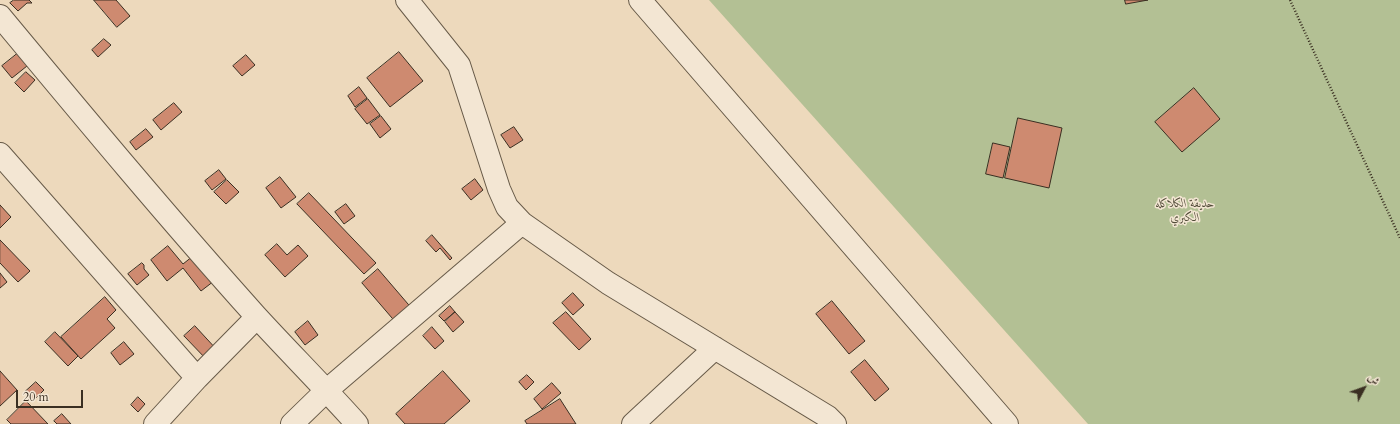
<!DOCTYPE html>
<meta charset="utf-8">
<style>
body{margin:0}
#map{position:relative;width:1400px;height:424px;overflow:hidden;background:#edd9bc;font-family:Cardo,Amiri,serif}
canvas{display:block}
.north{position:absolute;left:1344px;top:368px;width:40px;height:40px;-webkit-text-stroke:3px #f3e6d3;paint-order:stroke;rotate:49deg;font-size:11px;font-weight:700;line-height:16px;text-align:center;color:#3a2f22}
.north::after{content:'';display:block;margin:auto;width:14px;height:18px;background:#3a2f22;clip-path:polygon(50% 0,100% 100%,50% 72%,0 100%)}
.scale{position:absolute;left:16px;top:390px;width:67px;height:18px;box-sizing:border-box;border:2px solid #3a2f22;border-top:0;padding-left:5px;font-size:12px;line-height:14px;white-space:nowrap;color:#3a2f22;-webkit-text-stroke:3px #f3e6d3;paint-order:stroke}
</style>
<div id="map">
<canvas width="1400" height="424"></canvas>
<div class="north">ش</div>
<div class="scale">20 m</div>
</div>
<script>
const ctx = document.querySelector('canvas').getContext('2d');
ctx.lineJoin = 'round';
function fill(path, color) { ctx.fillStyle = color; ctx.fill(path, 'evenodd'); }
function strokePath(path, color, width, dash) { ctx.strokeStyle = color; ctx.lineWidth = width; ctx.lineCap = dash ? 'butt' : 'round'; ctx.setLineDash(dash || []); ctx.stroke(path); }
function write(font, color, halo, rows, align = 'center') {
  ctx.font = font + ' Cardo,Amiri,serif'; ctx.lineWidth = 3; ctx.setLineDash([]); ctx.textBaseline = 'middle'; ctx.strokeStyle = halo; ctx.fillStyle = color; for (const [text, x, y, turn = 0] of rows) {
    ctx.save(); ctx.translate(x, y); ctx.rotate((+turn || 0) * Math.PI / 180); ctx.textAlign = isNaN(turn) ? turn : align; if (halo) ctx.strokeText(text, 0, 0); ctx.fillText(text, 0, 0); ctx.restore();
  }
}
const green = new Path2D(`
 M709,0H1400V424H1088Z`);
const building = new Path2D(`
 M14,0H29L32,3H27L18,11L10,3Z
 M94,0H116L130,16L117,27Z
 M1125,0H1148L1126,4Z
 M104,39L111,45L98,57L92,50Z
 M27,46L37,58L12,78L2,66Z
 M399,52L423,81L390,107L367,78Z
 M246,55L255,65L242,76L233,66Z
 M26,72L35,80L24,92L15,83Z
 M359,87L367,98L355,107L348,96Z
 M1194,88L1220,119L1182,152L1155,122Z
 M368,99L380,115L367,124L355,109Z
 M174,103L182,112L161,130L153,120Z
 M381,116L391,129L380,138L370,124Z
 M1018,118L1062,128L1049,188L1005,178Z
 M514,127L523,140L510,148L501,135Z
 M146,129L153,137L136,150L130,142Z
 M993,143L1010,147L1003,178L986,174Z
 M219,170L226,179L212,190L205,181Z
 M280,177L296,197L281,208L266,188Z
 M475,179L483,190L471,200L462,189Z
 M227,180L239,192L226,204L214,192Z
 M309,193L376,263L364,274L297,204Z
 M346,204L355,216L344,224L335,212Z
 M0,205L11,217L0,228Z
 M432,235L452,258L450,260L440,248L436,252L426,241Z
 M0,240L30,271L18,282L0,263Z
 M277,244L287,255L298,245L308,256L285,277L265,255Z
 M168,246L183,264L193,256L214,281L201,291L183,268L167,281L151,260Z
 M142,263L144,265V269L149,275L137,285L128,274Z
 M378,269L414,311L398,325L362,283Z
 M0,273L7,282L0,288Z
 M573,293L584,305L573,315L562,303Z
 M105,297L116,310L107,319L115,328L81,359L61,337Z
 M832,301L865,341L849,354L816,314Z
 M450,306L455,312L444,321L439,316Z
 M455,312L464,322L453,332L445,322Z
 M566,312L591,339L579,350L553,323Z
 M308,321L318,335L305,345L295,332Z
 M195,326L218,351L208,361L184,336Z
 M432,327L444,341L435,349L423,336Z
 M55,332L78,356L68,366L45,342Z
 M124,342L134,354L120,365L111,353Z
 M865,360L889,389L875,401L851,372Z
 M0,371L17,390L0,406Z
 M443,371L470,401L444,424H405L396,414Z
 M527,375L534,382L526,390L519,382Z
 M36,382L44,390L33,401L25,392Z
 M552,383L561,393L542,409L534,399Z
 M138,397L145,404L138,412L131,405Z
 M560,399L576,424H527L525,421Z
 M26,401L48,424H11L7,420Z
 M62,414L71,424H57L54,421Z`);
const path = new Path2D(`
 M1290,0L1400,238`);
const minor = new Path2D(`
 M407,0L459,65L499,189L507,207L522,223L608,283L828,417L835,424
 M640,0L1007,424
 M0,16C84,117 168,218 256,316C289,352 324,387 357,424
 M0,154L197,378
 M155,424L197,378L257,317
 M292,424L327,390L522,223
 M633,424L715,348`);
const parkNames = [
 ["حديقة الكلاكله",1185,204],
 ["الكبري",1185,218]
];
fill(green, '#b3c094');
fill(building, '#ce8a70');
strokePath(building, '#3a2f22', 1);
strokePath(minor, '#675a48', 24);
strokePath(path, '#3a2f22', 2.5, [1, 2]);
strokePath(minor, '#f3e6d3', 22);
write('italic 12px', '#524c39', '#f3e6d3', parkNames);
</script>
